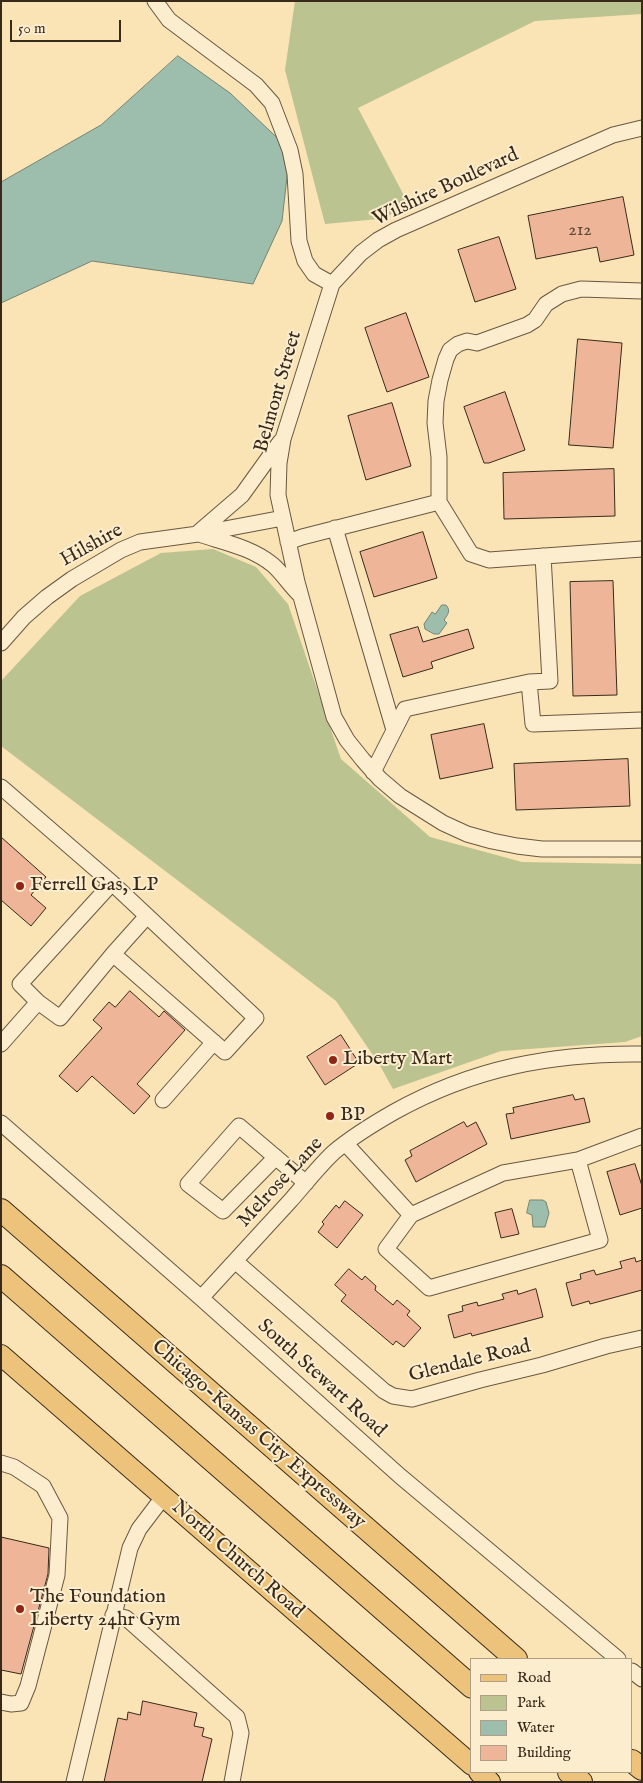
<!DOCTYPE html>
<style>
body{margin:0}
#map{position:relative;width:643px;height:1783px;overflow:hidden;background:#fae3b5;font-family:"IM FELL English",serif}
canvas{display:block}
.frame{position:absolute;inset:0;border:2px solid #382a1a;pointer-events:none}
.legend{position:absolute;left:470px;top:1658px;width:162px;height:115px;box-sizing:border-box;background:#fcedcf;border:1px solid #ae9f87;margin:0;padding:6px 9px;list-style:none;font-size:15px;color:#382a1a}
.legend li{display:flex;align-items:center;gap:10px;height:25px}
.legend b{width:25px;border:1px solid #ae9f87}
.scale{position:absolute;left:10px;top:20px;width:111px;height:22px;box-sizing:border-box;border:2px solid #382a1a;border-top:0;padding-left:6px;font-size:15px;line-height:18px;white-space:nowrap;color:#382a1a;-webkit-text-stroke:4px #fcedcf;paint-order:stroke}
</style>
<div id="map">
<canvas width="643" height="1783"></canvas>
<div class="frame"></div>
<ul class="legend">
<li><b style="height:6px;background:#edc27a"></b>Road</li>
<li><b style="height:14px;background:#bbc490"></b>Park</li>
<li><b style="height:14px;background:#9ebead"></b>Water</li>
<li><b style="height:14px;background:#eeb598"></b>Building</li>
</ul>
<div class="scale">50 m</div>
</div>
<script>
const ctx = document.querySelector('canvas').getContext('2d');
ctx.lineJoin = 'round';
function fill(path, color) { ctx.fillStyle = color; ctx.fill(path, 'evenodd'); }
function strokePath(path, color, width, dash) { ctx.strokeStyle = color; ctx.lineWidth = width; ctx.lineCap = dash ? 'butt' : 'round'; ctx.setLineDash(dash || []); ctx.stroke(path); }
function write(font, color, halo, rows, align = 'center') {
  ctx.font = font + ' "IM FELL English",serif'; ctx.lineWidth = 4; ctx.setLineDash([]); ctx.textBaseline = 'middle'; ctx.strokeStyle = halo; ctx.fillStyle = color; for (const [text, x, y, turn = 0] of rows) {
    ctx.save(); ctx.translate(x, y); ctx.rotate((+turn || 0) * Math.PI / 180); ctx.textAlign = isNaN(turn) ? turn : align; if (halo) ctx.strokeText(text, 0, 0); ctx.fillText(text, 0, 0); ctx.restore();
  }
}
const green = new Path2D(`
 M295,1H642V14L535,21L358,108L410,207L379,219L325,224L285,70Z
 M213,549L256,567L288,604L341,759L430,837L522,862L642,864V1036L625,1042L501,1051L393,1089L379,1064L336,1001L1,746V681L80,596L161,553Z`);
const water = new Path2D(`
 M178,56L230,93L290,150L282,221L253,284L92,261L1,303V182L101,125Z
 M442,605H446C451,611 448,614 444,620L447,623L439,634H434L425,629L424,624L432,612L435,614Z
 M530,1200H543L546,1202L549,1213L545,1227H533L532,1215L527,1213Z`);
const building = new Path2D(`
 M623,197L634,255L600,262L597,247L536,259L528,216Z
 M499,237L516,289L475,302L458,250Z
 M406,313L429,377L387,392L365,328Z
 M578,339L622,343L613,448L569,445Z
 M505,392L525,450L489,463H484L464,407Z
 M392,403L411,466L366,480L348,416Z
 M614,469L615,516L504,519L503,473Z
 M423,532L437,578L374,597L360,552Z
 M613,581L617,695L573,696L570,582Z
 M418,627L423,642L468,629L474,648L431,662L433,668L403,677L390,635Z
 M484,724L493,768L440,779L431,735Z
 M628,759L630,806L516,810L514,764Z
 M1,837L46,877L31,895L46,908L31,926L1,900Z
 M130,991L159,1017L164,1011L185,1030L137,1084L150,1096L134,1114L92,1076L77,1092L59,1076L102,1028L93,1020L109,1002L115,1007Z
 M341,1035L359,1063L325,1085L307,1057Z
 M573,1095L575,1100L584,1098L590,1122L511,1139L506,1114L514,1113L513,1108Z
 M464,1122L467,1127L476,1122L487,1144L416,1182L405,1160L412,1156L410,1151Z
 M635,1164L642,1186V1208L620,1215L607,1172Z
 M345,1201L363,1215L337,1248L318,1232L324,1224L322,1222L336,1205L339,1208Z
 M512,1209L519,1234L501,1238L495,1213Z
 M635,1258L636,1262L642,1260V1290L590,1304L589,1301L572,1306L566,1283L581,1279L580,1274L594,1270L596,1275L622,1268L620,1262Z
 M349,1269L362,1280L365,1276L376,1286L375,1290L393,1305L397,1300L410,1311L407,1315L421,1328L404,1347L396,1341L393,1345L341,1301L346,1295L335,1285Z
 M536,1289L543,1317L472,1336L471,1333L454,1338L448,1315L463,1311L462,1306L477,1302L478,1306L504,1299L502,1294L517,1290L518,1294Z
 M1,1537L49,1548L48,1574L21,1674L1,1670Z
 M143,1701L197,1713L194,1726L204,1728L202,1736L212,1739L202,1782H104L118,1718L127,1720L128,1712L140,1715Z`);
const minor = new Path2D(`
 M155,1L169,20L256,85L272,103L290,150L295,174L299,241L305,261L314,274L332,284
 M642,128L613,135L396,230L378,240L361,253L332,284L283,439L279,463L278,495L297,582L334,717L347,740L363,760L380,779L400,796L443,823L467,834L492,841L517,846L542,849H642
 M642,291L581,289L562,294L546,304L535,320L527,325L477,343L467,341L458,344L450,350L446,359L440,380L436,401L435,423L439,457V502L471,554L489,560L642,549
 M335,528L394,730
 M199,532L242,495L280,442
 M202,535C227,543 252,548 273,565C282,573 290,585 299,594
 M288,542L302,537L439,502
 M543,556L550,681L529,682L533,724L642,720
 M1,643L24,617L47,597L72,579L121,550L140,542L198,534L283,518
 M373,772L405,709L529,682
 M1,787L112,883L20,984L38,1002L60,1018L113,954L147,916
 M112,883L256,1018L225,1052L113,954
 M1,1044L38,1002
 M163,1100L214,1042
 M1,1123L201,1298L400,1476L618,1659
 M346,1144L411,1215L386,1249L429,1288L600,1240L578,1160L503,1173L411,1215
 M276,1157L223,1211L188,1184L239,1126L306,1183
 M578,1160L642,1136
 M235,1261L384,1391L393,1396L412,1399L480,1380L542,1365L606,1346L642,1338
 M201,1298C231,1265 261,1233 291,1200C305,1184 319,1166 334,1152C352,1137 373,1124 394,1112C473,1068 552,1053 642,1054
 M1,1463L14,1467L43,1486L60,1518L57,1575L28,1686L21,1703L11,1704L1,1702
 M113,1615L126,1618L237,1717L241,1733L232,1782
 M632,1671L642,1679
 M74,1782L130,1548L139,1529L164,1496`);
const major = new Path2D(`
 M1,1355L472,1765
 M479,1772L490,1782`);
const highway = new Path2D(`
 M1,1210L516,1659
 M1,1276L472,1687
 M632,1761L642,1769
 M569,1772L581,1782`);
const markers = [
 [20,886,5,"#8f2418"],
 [333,1060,5,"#8f2418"],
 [330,1116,5,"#8f2418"],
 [20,1609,5,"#8f2418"]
];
const numberNames = [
 ["212",580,231]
];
const streetNames = [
 ["Wilshire Boulevard",446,188,-25],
 ["Belmont Street",279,392,-74],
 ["Hilshire",92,546,-29],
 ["Melrose Lane",281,1183,-47],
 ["Glendale Road",470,1362,-14],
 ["South Stewart Road",321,1379,42],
 ["Chicago-Kansas City Expressway",258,1435,41],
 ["North Church Road",237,1560,41]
];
const poiNames = [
 ["Ferrell Gas, LP",30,886],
 ["Liberty Mart",343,1060],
 ["BP",340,1116],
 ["The Foundation",30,1598],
 ["Liberty 24hr Gym",30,1621]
];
fill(green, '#bbc490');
fill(water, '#9ebead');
strokePath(water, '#758372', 1);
fill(building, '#eeb598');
strokePath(building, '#382a1a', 1);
strokePath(minor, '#685841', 17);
strokePath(major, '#382a1a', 22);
strokePath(highway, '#382a1a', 24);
strokePath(minor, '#fcedcf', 15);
strokePath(major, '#edc27a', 20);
strokePath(highway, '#edc27a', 22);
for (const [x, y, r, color] of markers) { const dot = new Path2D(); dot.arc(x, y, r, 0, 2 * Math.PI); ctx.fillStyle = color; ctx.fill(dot); strokePath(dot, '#fcedcf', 2); }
write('18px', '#664d3a', null, numberNames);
write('20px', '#382a1a', '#fcedcf', streetNames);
write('20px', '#382a1a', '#fcedcf', poiNames, 'left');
</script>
